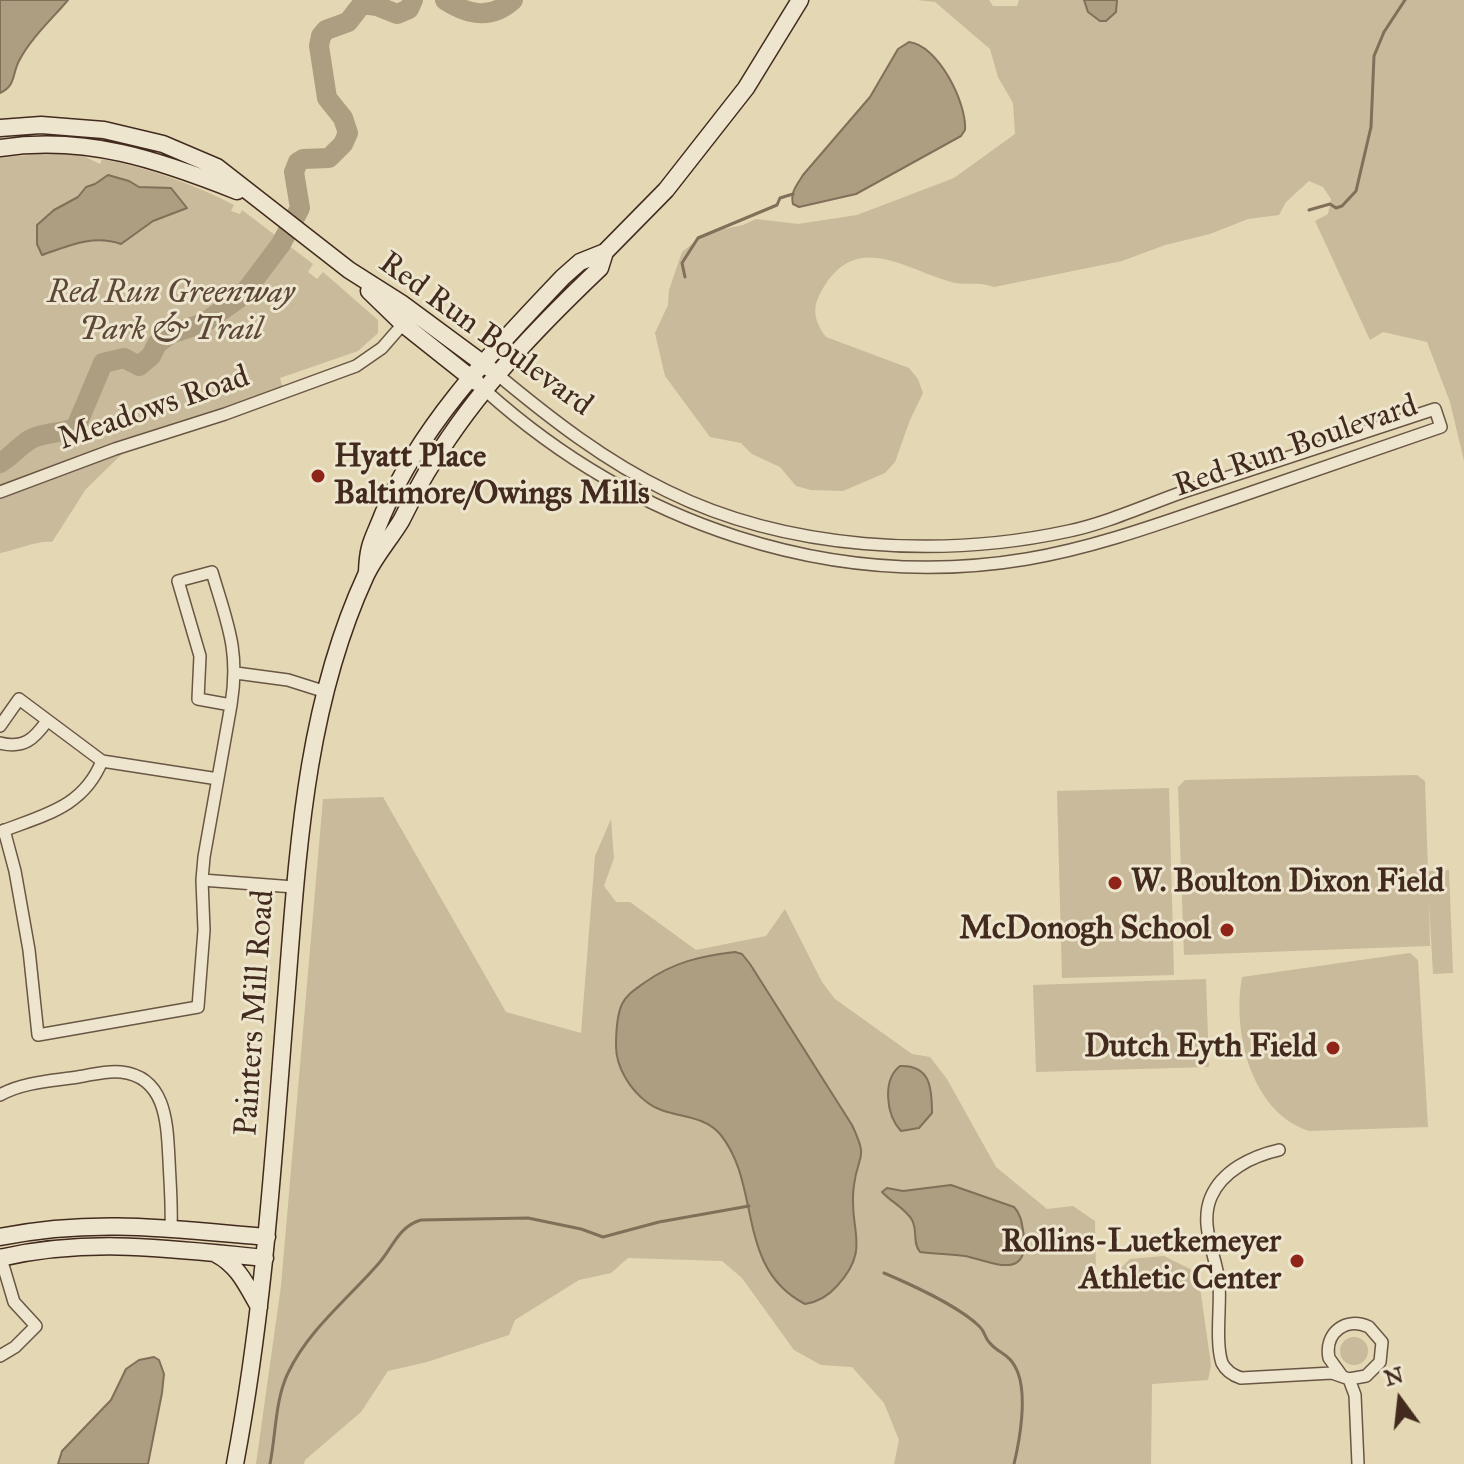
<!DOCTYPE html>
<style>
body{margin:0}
#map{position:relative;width:1464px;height:1464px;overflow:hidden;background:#e4d7b4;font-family:"IM FELL Great Primer",serif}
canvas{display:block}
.north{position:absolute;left:1360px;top:1360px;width:80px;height:80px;-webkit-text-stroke:6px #ede5ce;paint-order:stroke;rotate:345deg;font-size:22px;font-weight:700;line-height:32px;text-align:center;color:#422b1e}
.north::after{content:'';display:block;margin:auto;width:28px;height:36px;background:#422b1e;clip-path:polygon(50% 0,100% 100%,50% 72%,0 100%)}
</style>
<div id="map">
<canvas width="1464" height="1464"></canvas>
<div class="north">N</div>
</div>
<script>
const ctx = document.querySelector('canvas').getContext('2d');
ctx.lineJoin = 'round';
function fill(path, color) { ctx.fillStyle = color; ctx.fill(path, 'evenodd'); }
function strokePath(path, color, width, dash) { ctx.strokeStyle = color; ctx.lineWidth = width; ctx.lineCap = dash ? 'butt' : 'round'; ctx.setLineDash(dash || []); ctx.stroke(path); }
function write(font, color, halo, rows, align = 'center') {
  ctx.font = font + ' "IM FELL Great Primer",serif'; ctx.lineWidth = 6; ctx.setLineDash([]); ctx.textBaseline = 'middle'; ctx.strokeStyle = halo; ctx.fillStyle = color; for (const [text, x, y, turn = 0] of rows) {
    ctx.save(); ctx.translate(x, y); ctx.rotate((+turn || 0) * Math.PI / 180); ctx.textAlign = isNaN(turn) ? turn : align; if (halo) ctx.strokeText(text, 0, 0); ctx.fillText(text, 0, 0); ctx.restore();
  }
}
const green = new Path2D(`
 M917,0H989L993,6H1017L1019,0H1464V461L1450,402L1427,342L1383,332L1370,340L1315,221L1328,214L1331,199L1323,187L1309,181L1286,202L1279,215L1248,219L1210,234L1165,245L1122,261L994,287C979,281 966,286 951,282C902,268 855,230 821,292C811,309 815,322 826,337L909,368L918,379L923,393L910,420L895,462L885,473L843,491L811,490L796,486L780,467L752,454L741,443L710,437L665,376L655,333L668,305L669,290L682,252L706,233L743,225L756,219L798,224L857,215L954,178L1015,134L1013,103L998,77L990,49L935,2Z
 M36,154H79L100,164L102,159C149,168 191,183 234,205L231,211L240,214L242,210L313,264L308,272L317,279L323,272L378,320V333L358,351L280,378L283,389L126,450L86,489L52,542C38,540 17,550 0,553V158Z
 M1417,775L1425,781L1428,871L1449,870L1453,973L1433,974L1429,902L1430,946L1184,955L1178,787L1185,780Z
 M1169,788L1174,975L1062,978L1057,791Z
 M383,797L506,1012L581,1033L595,856L611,819L614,858L604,886L616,902H630L696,950L766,936L785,909L822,982L835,999L912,1054L930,1057L947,1079L996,1167L1047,1209L1073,1206L1095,1221L1096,1276L1116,1273L1130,1259L1164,1256L1198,1273L1211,1365L1208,1380L1152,1384L1151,1464H894L899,1440L884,1403L852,1367L821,1365L794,1350L742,1278L722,1261L628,1258L611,1273L579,1280L515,1320L509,1335L427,1362L388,1371L361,1412L305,1460L304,1464H256L281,1286L323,799Z
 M1410,953L1418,960L1428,1127L1309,1131C1251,1112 1232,1032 1242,977Z
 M1206,979L1209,1067L1036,1072L1033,985Z
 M1340 1351a14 14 0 1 1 28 0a14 14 0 1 1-28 0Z`);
const water = new Path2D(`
 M0,0H68C52,19 30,39 19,61C12,74 16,86 0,93Z
 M1084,0H1117L1116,12L1106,21H1100L1088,12Z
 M909,42C938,45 967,103 965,130L961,136L856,194L799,207L793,204C790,192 797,185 803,175L870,97L898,49Z
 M108,175L129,181L139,187L171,188L187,208L153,221L121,244C93,234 68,246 42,255L37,244V225L54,210L78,197L86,187L95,184Z
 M735,952L742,954L750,964L852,1125C869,1161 858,1153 854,1185C847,1229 873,1247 837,1286C828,1296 819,1302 805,1304C735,1268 762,1185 720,1134C701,1112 669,1119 648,1103C630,1090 616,1067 616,1046C616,1033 617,1015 622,1004C627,994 636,989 644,983C673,962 701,956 735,952Z
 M900,1066C930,1065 932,1087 932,1113L919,1128L901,1131C886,1115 882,1080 900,1066Z
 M951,1185L1014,1207C1022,1215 1022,1226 1024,1236C1029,1282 990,1261 965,1256C950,1254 935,1254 920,1252C912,1242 918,1231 912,1220C905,1208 891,1202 882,1192L887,1188L903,1191Z
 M154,1357L159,1360L164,1374L162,1393L148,1464H58L62,1451L111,1400L126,1369L139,1360Z`);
const stream = new Path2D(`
 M1309,210L1330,204L1336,208L1342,206L1356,191L1371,127L1374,56L1384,32L1405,0
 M685,277L682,263L698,238L777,205L780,198L793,194
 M884,1273C910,1284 960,1307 980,1327C985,1332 985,1338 989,1342C999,1355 1010,1352 1018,1373C1027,1397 1020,1439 1014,1464
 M270,1464C276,1434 275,1400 288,1373C309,1329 348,1299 379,1263C393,1247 399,1226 421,1220L528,1218L581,1229L603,1237L659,1222L749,1206`);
const river = new Path2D(`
 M445,0C468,15 491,20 513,0
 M0,463C12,456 19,446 31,439C45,432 61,434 76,427L103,363L124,358L139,366L151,356L157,344L170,334L204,323L242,296L281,244L300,208L294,172L298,162L303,159L329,158L343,144L348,133L343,118L327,98L319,46L321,36L326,30L348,22L362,4L377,6L397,14L409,9L413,0`);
const street = new Path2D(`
 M486,391C633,523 829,592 1027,559C1098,547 1167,521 1235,498C1303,474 1372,451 1441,427L1435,409C1351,436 1267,464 1183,492C1146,505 1107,523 1069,531C940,559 786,550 667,491C605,461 551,419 498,375
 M0,492L115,449L225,414L356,366L382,348L403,324
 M236,673L288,680L326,692
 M0,726L19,699L102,761L218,779
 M0,743C24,749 34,739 47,721
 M4,830L15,871L29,950L38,1035L198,1007L204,930L202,880L294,887
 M0,832C43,815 83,808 102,761
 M202,880L204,857L231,705L198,699L200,656L178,581L212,572C227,623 240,650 231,705
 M0,1095C23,1082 52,1081 78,1077C92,1075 107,1070 121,1072C167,1077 167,1125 169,1160C170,1183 172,1206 171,1228
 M1279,1150C1252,1156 1222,1171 1211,1197C1199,1225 1216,1255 1219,1282C1221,1305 1215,1342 1222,1363C1226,1371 1232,1375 1241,1378L1332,1373L1349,1379L1355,1395L1358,1464
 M0,1255L14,1302L36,1326L15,1347L0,1356
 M1342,1376L1329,1358C1324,1333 1346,1316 1369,1327L1382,1342L1380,1362L1366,1376L1349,1379`);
const secondary = new Path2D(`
 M0,128L41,125L104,130L163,144L217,167L349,270L401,303L489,368
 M0,148C86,135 159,160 237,191
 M369,291L403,324L476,382
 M367,572C368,543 373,540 383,514C423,421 494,350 563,277L580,262L605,252L666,190L746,88L800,0
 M0,1237C95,1218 172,1229 267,1237
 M216,1254C238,1265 247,1286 259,1307
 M0,1258C91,1237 173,1249 265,1258
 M235,1464C265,1306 274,1147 287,987C298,848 306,705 366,575C375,556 390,539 401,521C411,502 420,482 432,464C477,390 538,327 600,268L605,252`);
const markers = [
 [318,476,8,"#8f2418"],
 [1115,883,8,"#8f2418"],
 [1227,930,8,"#8f2418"],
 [1333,1048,8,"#8f2418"],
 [1297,1261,8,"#8f2418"]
];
const parkNames = [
 ["Red Run Greenway",171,294],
 ["Park & Trail",171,331]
];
const streetNames = [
 ["Red Run Boulevard",485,335,36],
 ["Meadows Road",154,409,-19],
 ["Red Run Boulevard",1296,447,-19],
 ["Painters Mill Road",256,1013,-86]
];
const poiNames = [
 ["Hyatt Place",334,458,"left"],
 ["Baltimore/Owings Mills",334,495,"left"],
 ["W. Boulton Dixon Field",1131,883,"left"],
 ["McDonogh School",1211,930],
 ["Dutch Eyth Field",1317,1048],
 ["Rollins-Luetkemeyer",1281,1243],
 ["Athletic Center",1281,1280]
];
fill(green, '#c8ba9a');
fill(water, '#ad9d81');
strokePath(water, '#826f59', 2);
strokePath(stream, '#826f59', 3);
strokePath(river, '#ad9d81', 20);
strokePath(street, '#6a5644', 14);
strokePath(secondary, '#422b1e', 19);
strokePath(street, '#ede5ce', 11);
strokePath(secondary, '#ede5ce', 16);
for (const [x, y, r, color] of markers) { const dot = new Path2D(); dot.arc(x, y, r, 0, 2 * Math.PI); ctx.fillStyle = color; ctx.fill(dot); strokePath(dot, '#ede5ce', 3); }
write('italic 32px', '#5d4837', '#ede5ce', parkNames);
write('32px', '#422b1e', '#ede5ce', streetNames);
write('bold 32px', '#422b1e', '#ede5ce', poiNames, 'right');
</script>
